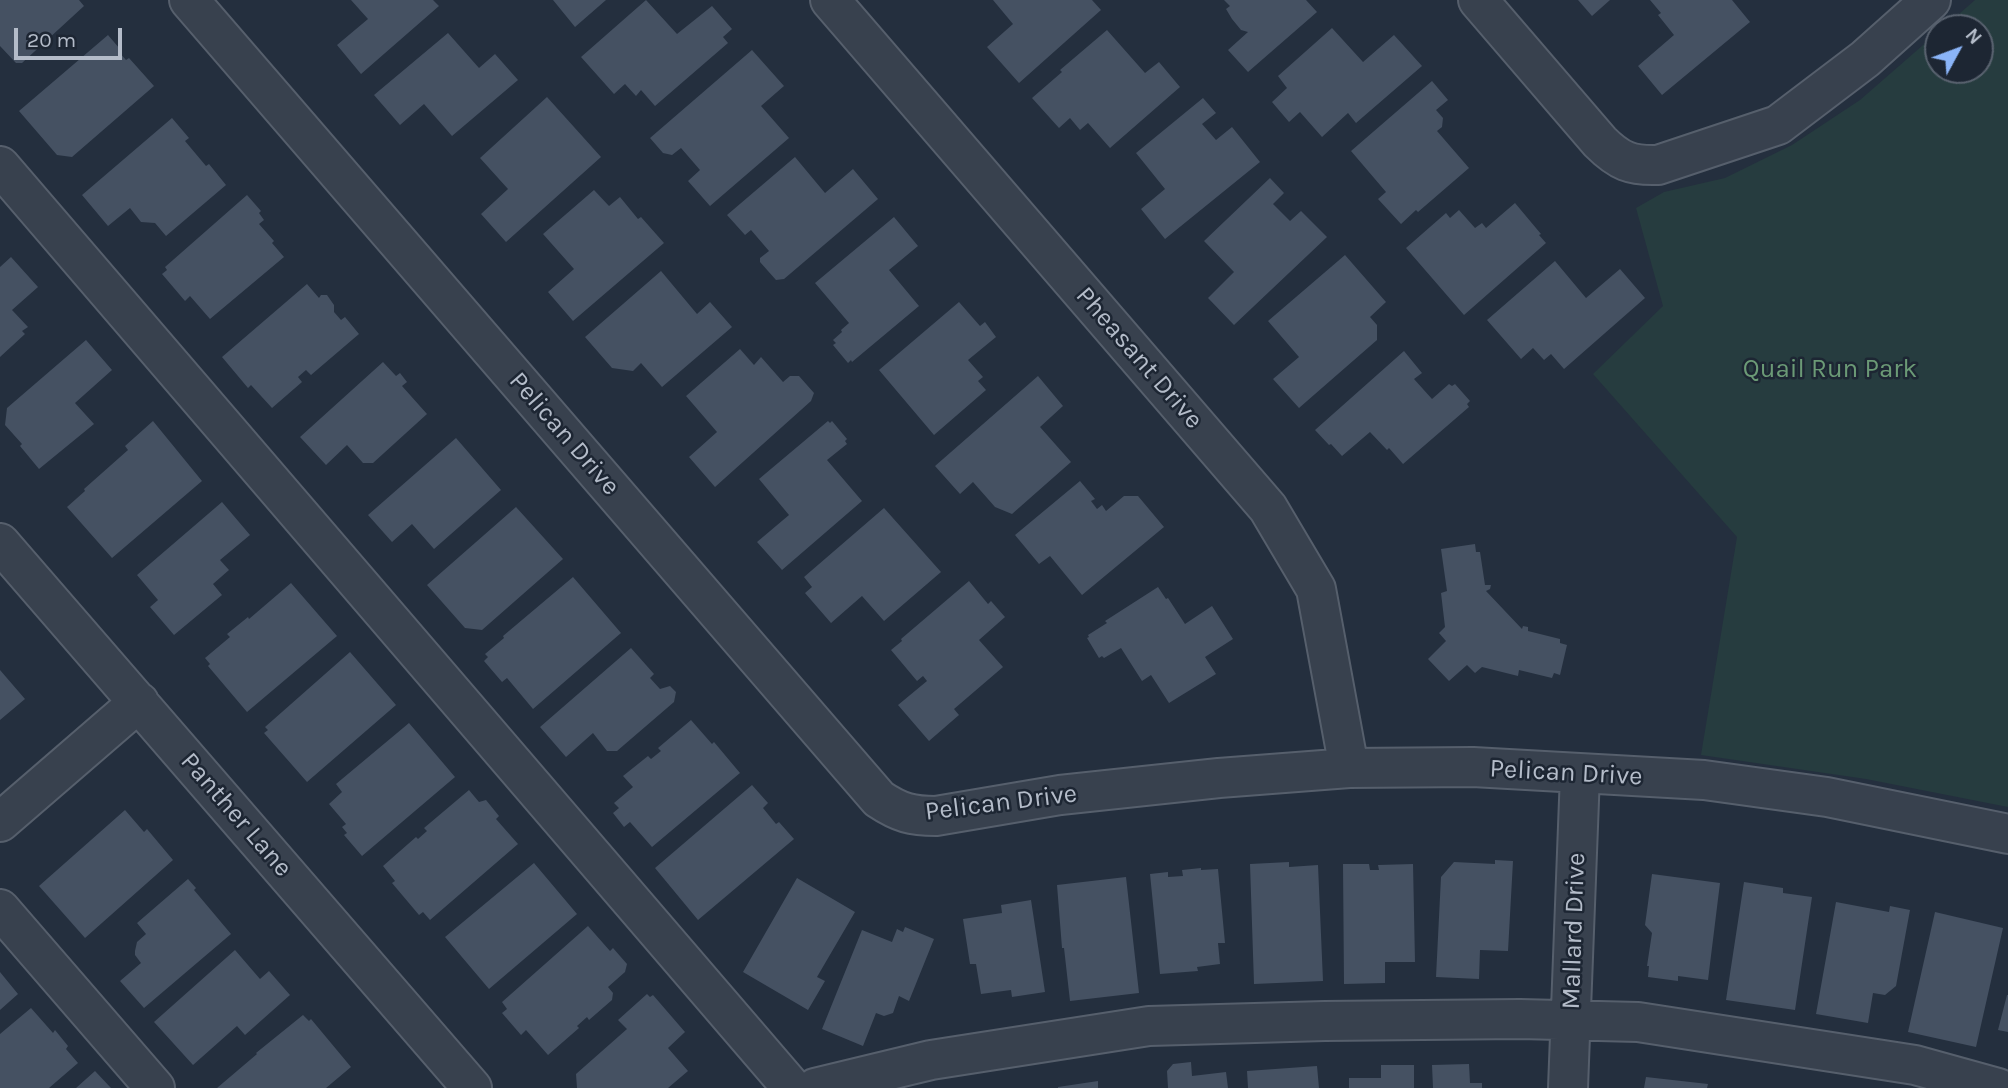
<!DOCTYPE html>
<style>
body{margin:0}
#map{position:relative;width:2008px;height:1088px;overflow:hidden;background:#242f3e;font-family:Karla,sans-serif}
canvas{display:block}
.north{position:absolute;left:1924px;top:14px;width:70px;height:70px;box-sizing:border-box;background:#1d2633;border:2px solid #59626f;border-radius:50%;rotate:49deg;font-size:19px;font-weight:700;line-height:28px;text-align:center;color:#b4bcc9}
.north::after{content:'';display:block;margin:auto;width:24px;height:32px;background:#8ab4f8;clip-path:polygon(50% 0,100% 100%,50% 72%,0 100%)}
.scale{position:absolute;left:14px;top:28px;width:108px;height:32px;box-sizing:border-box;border:4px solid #b4bcc9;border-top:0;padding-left:9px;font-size:21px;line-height:24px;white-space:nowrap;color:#b4bcc9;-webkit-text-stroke:5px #1d2633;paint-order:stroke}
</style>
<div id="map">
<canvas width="2008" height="1088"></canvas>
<div class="north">N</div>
<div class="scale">20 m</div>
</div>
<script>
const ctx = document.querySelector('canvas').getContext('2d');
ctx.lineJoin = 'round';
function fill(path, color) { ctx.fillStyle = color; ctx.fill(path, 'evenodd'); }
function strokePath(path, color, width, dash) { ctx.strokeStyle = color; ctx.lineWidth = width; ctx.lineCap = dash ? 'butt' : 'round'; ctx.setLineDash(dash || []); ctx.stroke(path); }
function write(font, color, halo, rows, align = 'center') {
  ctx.font = font + ' Karla,sans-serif'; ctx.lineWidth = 5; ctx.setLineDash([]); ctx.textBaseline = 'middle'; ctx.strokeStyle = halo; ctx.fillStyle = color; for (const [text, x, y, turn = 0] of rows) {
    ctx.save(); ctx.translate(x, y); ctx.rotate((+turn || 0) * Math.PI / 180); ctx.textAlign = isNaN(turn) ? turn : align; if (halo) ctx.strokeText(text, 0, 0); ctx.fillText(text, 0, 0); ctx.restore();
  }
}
const green = new Path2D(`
 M1975,0H2008V807L1866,779L1701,755L1737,537L1593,374L1663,306L1636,208L1664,192L1725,178L1792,145L1860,100L1938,32V70H1980V28H1943Z`);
const building = new Path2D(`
 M0,0H79L84,6L22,63H16L0,46Z
 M351,0H433L439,6L361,74L337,45L368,19Z
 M553,0H606L575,27Z
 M646,0L677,34L712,6L732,29L723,37L728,43L655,106L641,90L636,96L625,84L614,94L581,57Z
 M993,0H1092L1101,10L1019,83L987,47L1013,24Z
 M1224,0H1306L1317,12L1248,72L1228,50L1248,32L1241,30L1232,19L1226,9L1230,6Z
 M1578,0H1610L1592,16Z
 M1650,0H1732L1750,22L1662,95L1638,66L1674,35L1658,15L1661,13Z
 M1332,28L1363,62L1394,35L1422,66L1356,123L1348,113L1322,137L1300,112L1289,122L1272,102L1287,88L1278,76Z
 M1107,30L1145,73L1159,62L1180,87L1110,148L1088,123L1080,130L1070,118L1059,128L1032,98L1062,72L1060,70Z
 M448,33L479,68L495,54L518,80L452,136L424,104L400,125L374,95Z
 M108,35L120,49L118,51L126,60L129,58L154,86L72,157L57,155L19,111Z
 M752,50L784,86L761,106L789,138L710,206L688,181L700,170L681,148L672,155L663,153L650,138Z
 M1432,81L1448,100L1436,110L1443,118L1442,127L1437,131L1469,168L1418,212L1416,210L1401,224L1378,199L1386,192L1351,151Z
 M547,97L601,157L506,242L481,214L508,189L480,158Z
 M1203,98L1216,113L1202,124L1216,140L1232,127L1260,162L1165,239L1141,209L1165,189L1136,153Z
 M172,118L189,138L185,141L206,166L209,164L226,185L166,236L155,223L141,222L130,208L108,226L82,195Z
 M795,157L825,193L853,169L878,199L784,279L776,280L760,262V258L769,251L751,230L745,235L727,215Z
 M1270,178L1284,193L1273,204L1290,221L1301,211L1327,237L1234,325L1208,298L1234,272L1204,241Z
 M594,190L609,206L620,197L638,219L641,217L664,243L573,321L548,292L574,269L543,234Z
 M247,195L261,211L259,213L264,220L259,224L274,241L272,243L284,257L210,319L190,296L185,301L162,274L167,270L165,267Z
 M1515,203L1541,234L1539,235L1546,243L1464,315L1406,248L1446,213L1450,218L1459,210L1475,228L1482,223L1486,228Z
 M894,217L918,246L889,270L919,306L852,362L851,360L848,363L833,345L836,343L833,340L842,332L841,330L849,323L815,283Z
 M1345,255L1386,302L1370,317L1377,325V340L1299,408L1273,379L1299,357L1268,321Z
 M11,257L38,287L12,310L28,327L22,331L25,334L0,357V267Z
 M1555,261L1586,298L1620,269L1645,298L1564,369L1551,354L1544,360L1533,348L1521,359L1487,320Z
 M661,271L697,314L710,302L732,327L662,387L641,363L633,371L612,368L585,337Z
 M307,284L319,298L321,295H327L334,305V312L341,320L345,317L359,334L311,375L306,370L298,377L302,382L272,408L251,385L248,388L222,357Z
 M959,302L980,326L985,322L996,337L968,360L983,377L978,381L986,390L934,435L879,370Z
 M86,340L112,370L75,403L94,424L39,469L20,446L22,444L5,425L7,408Z
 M740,349L754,365L761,357L783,382L790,376H799L814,393L811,401L715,487L689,457L717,432L686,396Z
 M1404,351L1422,373L1414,379L1432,399L1449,384L1452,386L1455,384L1470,401L1467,404L1469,407L1403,464L1389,448L1387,450L1370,432L1342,456L1331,444L1329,445L1315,430Z
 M383,362L396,376L400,373L407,382L402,386L427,414L373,463H363L347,445L326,465L300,437Z
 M1038,376L1063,406L1040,427L1071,462L1012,514L995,507L973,482L960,494L935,466Z
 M153,421L202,481L112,558L67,507L85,491L84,489L128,450L125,446Z
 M828,421L830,423L832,421L847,439L845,441L847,444L827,460L862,501L782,570L757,542L789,515L759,479Z
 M456,438L501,490L434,549L412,524L392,542L368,515Z
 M1080,481L1095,499L1091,501L1097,509L1102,505L1106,511L1124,496H1138L1164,527L1082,595L1050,556L1039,564L1015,535Z
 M222,502L250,535L220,560L229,570L213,584L222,595L174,635L150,607L158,600L137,575Z
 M516,507L563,559L482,630L465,628L427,585Z
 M884,508L941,572L884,621L862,596L831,623L805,593L812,587L804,577Z
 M1475,544L1476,552H1480L1485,585H1491L1490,589L1486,591L1522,629L1523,626L1528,627V631L1560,639V643L1567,645L1560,675L1554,673L1552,678L1519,670L1518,676L1482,667L1475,673L1467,665L1449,681L1428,659L1446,641L1439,633L1445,627L1441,593L1447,591L1441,549Z
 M573,577L621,633L533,709L507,678L502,682L484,661L488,657L485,654L504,638L503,636Z
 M969,581L988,604L991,601L1005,617L979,640L1003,667L954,709L959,715L929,741L898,705L927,681L923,676L917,681L891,650L902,641L901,639Z
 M291,583L337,636L247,712L208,666L210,664L205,658L230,637L227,634L248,617L249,619Z
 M1158,587L1166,599L1168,598L1185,624L1212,606L1233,639L1205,657L1216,674L1169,703L1151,675L1142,681L1121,648L1104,658L1102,656L1099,658L1087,638L1089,637L1088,635L1107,623L1105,621Z
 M631,648L654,674L650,678L660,689L670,686L676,692L674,702L617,751H607L593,733L566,757L540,727Z
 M350,652L396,705L307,782L264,733L268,730L265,727Z
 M0,670L25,699L0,720Z
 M691,720L712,744L714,742L740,773L652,847L630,822L624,827L613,813L619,808L614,803L633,787L623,776L648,756L651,759L661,751L658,748Z
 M409,723L455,777L362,856L344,835L347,833L342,827L346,824L329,804L342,792L336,784Z
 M752,785L768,803L763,808L776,824L779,822L794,839L698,920L655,868Z
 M469,790L479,802L486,800L499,816L496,819L518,844L430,920L423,912L419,915L392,883L395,881L383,866L416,837L418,839L427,831L424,828Z
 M125,810L144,832L147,829L173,860L85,938L39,886Z
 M1495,860L1513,861L1508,951L1480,950L1479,979L1436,977L1441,877L1454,862L1495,864Z
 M1289,862V867L1318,865L1323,981L1254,984L1250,864Z
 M534,863L577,914L489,989L445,937Z
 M1343,864H1369L1370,870H1379L1378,865L1413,864L1415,962H1385V983L1344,984Z
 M1201,868V870L1218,869L1225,943H1218L1220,964L1197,967L1198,971L1160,974L1150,874L1168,872V877L1183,876L1182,870Z
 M1652,874L1720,883L1708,980L1678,976V981L1648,977L1649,966H1647L1652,933L1645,925Z
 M1126,877L1139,993L1070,1001L1064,948H1062L1057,885Z
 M797,878L855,912L817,977L825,981L808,1010L743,972Z
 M188,879L196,888L194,890L231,934L144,1008L120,981L141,963L135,955V951L137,942L146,934L137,923Z
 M1744,882L1783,888V893L1812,897L1795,1010L1726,1000Z
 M1031,900L1045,992L1012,997L1011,990L981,994L976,964H970L963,919L1002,913L1001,905Z
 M1836,902L1889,912L1890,906L1910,910L1896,986L1885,995L1873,993L1868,1023L1816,1014Z
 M1935,912L2003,928L1976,1047L1908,1032Z
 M588,926L610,951L613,948L627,964L625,972L608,987L613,993L612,1000L589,1020L587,1017L577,1026L579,1028L548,1055L526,1030L521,1035L502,1013L507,1009L502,1002Z
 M905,927L934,939L909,1001L899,996L893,1013L884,1016L876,1013L863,1046L822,1029L862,930L892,942L897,929L903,932Z
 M235,950L260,979L269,971L290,995L245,1035L237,1026L193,1065L154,1022Z
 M0,972L18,994L0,1010Z
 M647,994L650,997L653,995L685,1032L668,1048L688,1071L668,1088H577L576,1074L627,1029L618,1020Z
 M2007,995H2008V1032L1998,1030Z
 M31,1008L53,1033L55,1030L68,1046L66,1049L78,1063L49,1088H0V1034Z
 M303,1015L309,1021L311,1019L351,1067L326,1088H217L257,1054L256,1053Z
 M1191,1062L1192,1076L1226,1072L1228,1088H1168L1167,1071L1173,1064Z
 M1469,1064L1470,1083H1482V1088H1433L1432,1065Z
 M1381,1065H1414V1088H1349V1078H1381Z
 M1317,1066L1319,1088H1248L1247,1071Z
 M95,1071L111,1088H76Z
 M1646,1077L1708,1084L1707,1088H1644Z
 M1098,1081V1088H1058V1087Z`);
const minor = new Path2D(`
 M189,0L879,799C900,813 912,816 936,816L1060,795L1219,778L1349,768L1473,767L1704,780L1827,797L2008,834
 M830,0L1268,508L1316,589L1349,768
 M1478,0L1600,142C1619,161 1631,166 1658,165L1778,125L1865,59L1931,0
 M0,166L792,1088
 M0,543L472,1088
 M0,822L139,702
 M0,909L155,1088
 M815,1088L931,1060L1149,1026L1325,1021L1520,1019L1638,1022L1915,1065L1998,1088
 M1568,1088L1580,774`);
const streetNames = [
 ["Pheasant Drive",1139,358,49],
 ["Pelican Drive",564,434,49],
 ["Pelican Drive",1566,773,3],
 ["Pelican Drive",1001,803,-7],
 ["Panther Lane",236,815,49],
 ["Mallard Drive",1574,931,-88]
];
const parkNames = [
 ["Quail Run Park",1830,370]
];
fill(green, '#263c3f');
fill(building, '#455162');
strokePath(minor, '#565f6c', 42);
strokePath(minor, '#38414e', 38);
write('26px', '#b4bcc9', '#1d2633', streetNames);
write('26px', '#6b9a76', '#1d2633', parkNames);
</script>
